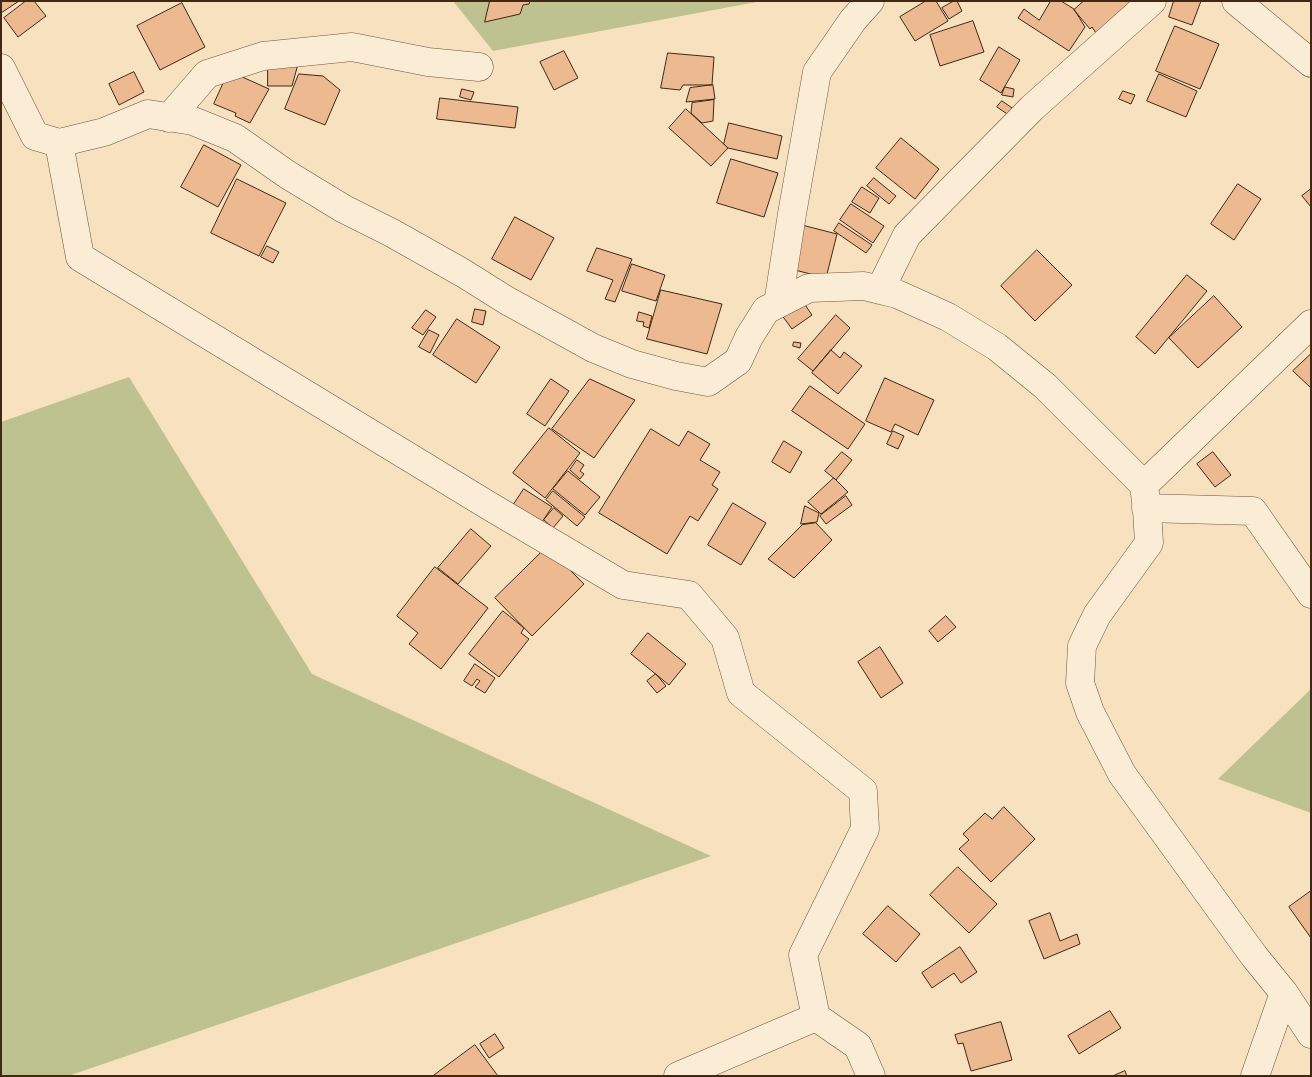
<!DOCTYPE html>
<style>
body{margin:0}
#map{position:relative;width:1312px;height:1077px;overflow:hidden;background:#f7e1bf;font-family:"IM FELL French Canon",serif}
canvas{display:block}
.frame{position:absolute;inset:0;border:2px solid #402814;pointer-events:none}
</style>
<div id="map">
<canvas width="1312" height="1077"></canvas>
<div class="frame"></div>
</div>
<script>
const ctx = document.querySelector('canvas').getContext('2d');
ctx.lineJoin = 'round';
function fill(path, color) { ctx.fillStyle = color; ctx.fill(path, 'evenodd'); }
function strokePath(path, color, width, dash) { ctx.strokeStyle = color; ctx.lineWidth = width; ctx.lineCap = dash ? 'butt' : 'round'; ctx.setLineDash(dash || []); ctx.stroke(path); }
const green = new Path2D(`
 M453,1H762L493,51Z
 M129,377L312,674L711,856L68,1076H1V422Z
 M1311,689V813L1218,779Z`);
const building = new Path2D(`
 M1,1H19L1,13Z
 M26,1H34L46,16L18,37L4,18Z
 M490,1H530L529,4L523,5L520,14L485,22Z
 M926,1H936L948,21L915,41L900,17Z
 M954,1H957L962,11L949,19L942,8Z
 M1051,1H1061L1074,9L1085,27L1069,51L1018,18L1024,9L1039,20Z
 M1084,1H1134L1098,36L1092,27L1090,29L1074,10Z
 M1174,1H1201L1192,25L1169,17Z
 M182,3L205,47L160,70L137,26Z
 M973,21L984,52L940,66L930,35Z
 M1175,26L1219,44L1200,89L1156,71Z
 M999,47L1020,60L1001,93L980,80Z
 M564,51L578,78L554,90L540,62Z
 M668,53L714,57L712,85H683L680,90L661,88Z
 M268,64H298L292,86H268Z
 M229,71L269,89L250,123L235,116L236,113L214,104Z
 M134,72L144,92L119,105L109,84Z
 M299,74L323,76L340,90L325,125L285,109Z
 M1159,74L1197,91L1186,117L1147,101Z
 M713,85L715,99L686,102L690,88Z
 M1005,87L1014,89L1013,97L1002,95Z
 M462,89L474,92L471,100L460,97Z
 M1123,91L1135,95L1131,104L1119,99Z
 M440,98L518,107L515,128L437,119Z
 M714,100L713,121L702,123L691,113L692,103Z
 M1002,101L1018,112L1013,118L997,107Z
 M686,109L728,148L711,166L669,128Z
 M729,123L782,136L777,159L728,148L724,144Z
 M901,138L939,169L915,199L876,168Z
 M204,145L241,165L218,207L181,187Z
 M731,159L778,173L764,217L717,203Z
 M874,178L896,196L889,204L867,186Z
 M237,179L286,203L259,256L211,233Z
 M1238,184L1261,199L1234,240L1211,224Z
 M862,187L879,198L870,213L852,202Z
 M1311,189V207L1302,196Z
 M851,204L884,226L873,243L840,220Z
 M515,217L554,238L531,280L492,259Z
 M839,223L872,245L866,253L834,231Z
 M798,224L837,234L826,278L787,268Z
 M267,246L279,252L273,263L261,257Z
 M597,248L632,259L615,302L605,299L613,280L587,271Z
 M1037,250L1072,285L1035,321L1001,286Z
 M632,264L665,275L656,301L622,291Z
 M1187,275L1207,291L1155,354L1136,337Z
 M661,290L722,304L707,354L647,339Z
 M799,296L812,315L792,329L778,310Z
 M1214,296L1242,327L1198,368L1169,338Z
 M475,309L486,311L483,325L472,322Z
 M426,310L436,317L423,335L412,328Z
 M639,312L652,316L649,328L643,326L644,322L637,321Z
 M836,315L850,328L813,371L798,359Z
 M457,319L500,347L476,383L433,355Z
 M429,330L439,335L430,353L419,347Z
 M794,342L801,343L800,348L793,346Z
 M831,350L840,358L844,352L862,366L838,394L812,373Z
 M1311,354V388L1293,371Z
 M885,378L934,400L918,435L895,424L891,432L866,421Z
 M551,379L569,391L545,426L527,414Z
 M590,379L635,400L594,458L552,429Z
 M810,386L865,424L848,449L792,411Z
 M549,428L580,453L545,498L513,473Z
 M651,429L679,446L688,431L710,444L700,460L720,472L712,485L718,489L698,521L690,516L667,554L599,513Z
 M893,431L904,436L898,449L887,444Z
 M784,441L802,452L790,473L772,462Z
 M842,452L852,460L836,480L825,471Z
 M1213,452L1231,475L1215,487L1197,464Z
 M577,460L584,465L580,471L584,474L580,479L570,470Z
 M568,471L600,497L585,515L553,489Z
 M834,478L848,492L821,514L808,502Z
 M524,489L552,507L540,525L512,507Z
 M553,491L585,517L577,526L546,500Z
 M846,496L852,505L826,524L820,516Z
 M733,503L766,523L741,565L708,545Z
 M805,506L819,513L817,522L801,524Z
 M554,508L563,516L553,528L544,520Z
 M816,523L832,540L794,578L768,559L802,525Z
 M471,529L491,546L458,584L438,568Z
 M547,547L584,584L532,636L495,598Z
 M435,567L488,608L441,669L409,644L418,633L397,616Z
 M503,611L524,628L521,633L529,639L499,677L469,654Z
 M946,616L956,627L938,642L929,631Z
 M648,633L686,664L669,685L631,654Z
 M880,647L903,683L881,698L858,662Z
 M475,664L495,678L485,693L475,687L480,681L477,679L472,686L464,681Z
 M656,674L666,686L657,693L647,681Z
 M1004,807L1035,839L991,882L959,849L969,840L963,834L985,813L992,819Z
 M958,867L997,904L969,933L930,895Z
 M1311,891V938L1289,907Z
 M888,906L920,934L896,962L863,934Z
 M1050,913L1060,941L1077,934L1080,944L1044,959L1029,921Z
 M960,947L977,972L961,983L954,973L932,988L922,973Z
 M1110,1011L1121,1028L1079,1054L1068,1036Z
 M1001,1022L1012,1060L971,1071L963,1043L958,1044L955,1035Z
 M495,1034L504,1048L489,1058L480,1044Z
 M475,1045L498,1076H433Z
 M1125,1071L1127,1076H1113Z`);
const street = new Path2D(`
 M1236,1L1311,63
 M1,68L35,136L59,143L104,132L148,114L193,121L235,138L288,175L344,209L392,233L463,273L506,300L593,348L632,364L676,376L708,382L738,361L749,337L766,310L809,288L864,286L880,290L897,294L948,317L997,347L1045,386L1144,485L1147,510L1149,543L1097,615L1082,646L1080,683L1090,712L1122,774L1254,956L1284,993L1255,1076
 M169,118L207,74L263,56L352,47L428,62L479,67
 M59,143L80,257L491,507L623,585L689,595L725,638L741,693L863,791L865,829L803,955L816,1017L858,1046L871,1076
 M880,290L907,235L1032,108L1152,1
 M778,304L792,214L817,72L853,20L870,1
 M1144,485L1311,324
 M1146,508L1253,511L1311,594
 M1284,993L1311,1034
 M678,1076L816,1017`);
fill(green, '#bec291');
fill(building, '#ecb991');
strokePath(building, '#402814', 1);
strokePath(street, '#6e563f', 29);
strokePath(street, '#faecd5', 28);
</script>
